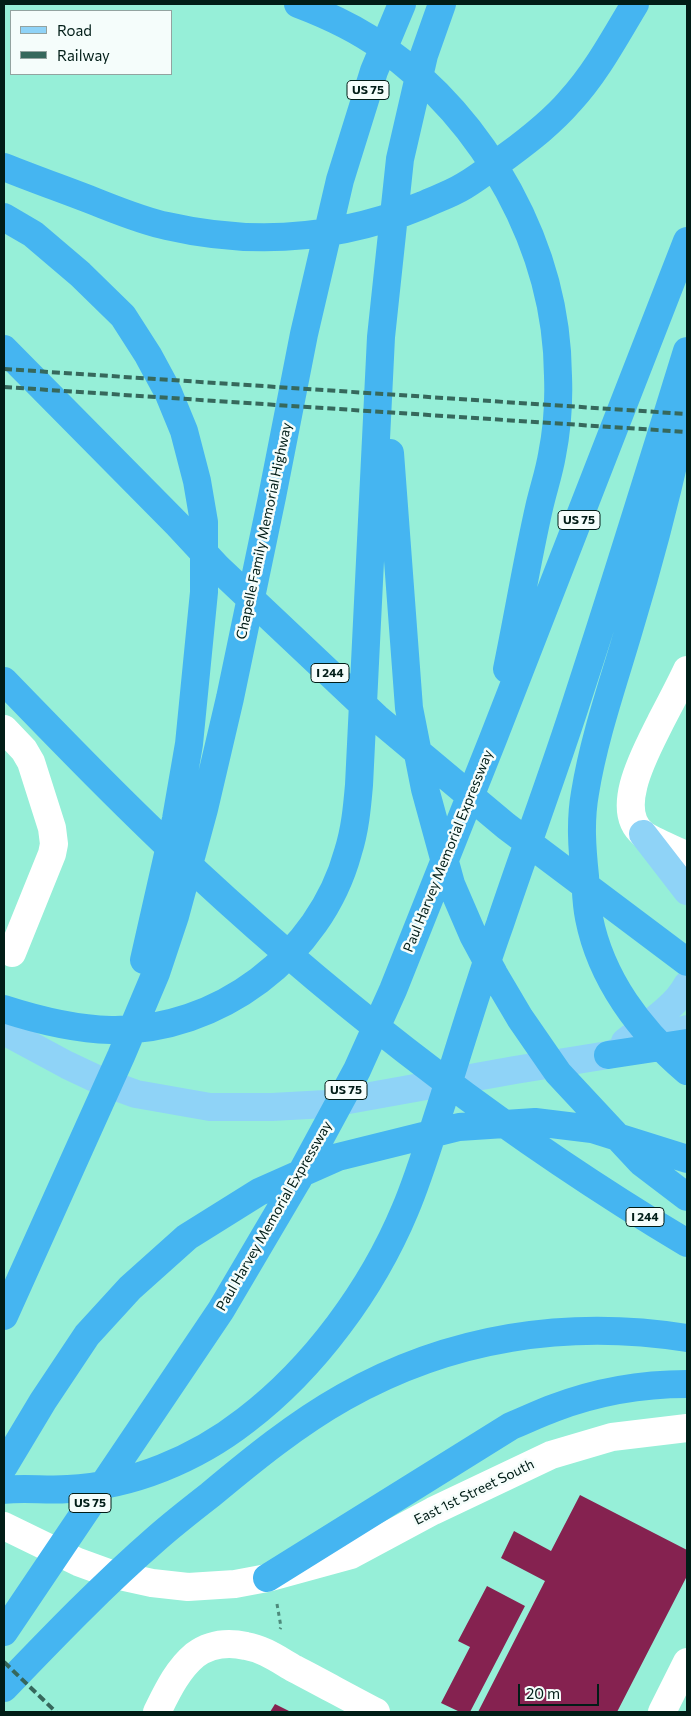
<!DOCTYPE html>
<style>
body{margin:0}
#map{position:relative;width:691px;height:1716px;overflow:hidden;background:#96efd8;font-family:Commissioner,sans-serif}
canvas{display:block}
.frame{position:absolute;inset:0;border:5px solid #011d17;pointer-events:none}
.legend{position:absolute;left:10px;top:10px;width:162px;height:65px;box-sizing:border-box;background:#f5fdfb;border:1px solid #93a3a0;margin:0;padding:6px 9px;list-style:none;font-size:15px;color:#011d17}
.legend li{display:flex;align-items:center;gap:10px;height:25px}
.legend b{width:25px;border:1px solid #93a3a0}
.scale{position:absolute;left:518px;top:1684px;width:81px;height:22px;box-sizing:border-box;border:2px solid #011d17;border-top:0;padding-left:6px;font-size:15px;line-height:18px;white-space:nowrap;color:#011d17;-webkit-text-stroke:4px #f5fdfb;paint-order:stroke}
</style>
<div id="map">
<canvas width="691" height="1716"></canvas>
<div class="frame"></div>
<ul class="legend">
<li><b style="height:6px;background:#8fd3f7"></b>Road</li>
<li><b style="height:6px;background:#36685c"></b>Railway</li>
</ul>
<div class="scale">20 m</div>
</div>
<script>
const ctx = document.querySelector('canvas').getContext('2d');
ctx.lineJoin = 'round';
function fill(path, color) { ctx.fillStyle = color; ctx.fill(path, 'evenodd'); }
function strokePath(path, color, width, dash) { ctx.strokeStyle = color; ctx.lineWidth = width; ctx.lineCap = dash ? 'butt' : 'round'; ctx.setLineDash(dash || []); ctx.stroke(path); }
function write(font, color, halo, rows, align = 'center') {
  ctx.font = font + ' Commissioner,sans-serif'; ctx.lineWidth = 5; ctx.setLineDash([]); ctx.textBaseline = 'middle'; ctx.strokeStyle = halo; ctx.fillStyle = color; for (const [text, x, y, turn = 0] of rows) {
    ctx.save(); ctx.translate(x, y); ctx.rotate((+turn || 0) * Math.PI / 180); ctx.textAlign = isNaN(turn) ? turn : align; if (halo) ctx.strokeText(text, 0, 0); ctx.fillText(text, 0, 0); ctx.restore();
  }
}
const building = new Path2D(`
 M580,1495L687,1550V1576L617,1712H478L545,1581L501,1558L514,1531L551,1551Z
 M487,1586L525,1606L470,1712H460L441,1703L470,1647L458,1641Z
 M275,1704L291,1712H270Z`);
const path = new Path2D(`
 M277,1604L281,1627L280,1629`);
const minor = new Path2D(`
 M687,670C679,687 670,704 661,721C648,748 612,809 643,834C652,841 676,850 687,856
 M4,729L24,750L31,762L52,828L54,844L52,854L12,953
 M4,1526L78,1562L111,1574L152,1583L188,1587L235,1584L267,1578L351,1555L433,1511L551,1455L612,1437L687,1428
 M157,1712C167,1692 177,1670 195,1655C210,1644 228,1642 246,1646C264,1649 279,1660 295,1669C322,1683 349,1698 376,1712
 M662,1712L687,1662`);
const major = new Path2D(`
 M643,834L687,891
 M4,1031L67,1065L103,1082L136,1094L210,1107H272L326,1104L515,1070L608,1055L687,1029
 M625,1042C644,1027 676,1007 687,985`);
const highway = new Path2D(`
 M298,4C327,15 357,29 382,47C486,121 557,247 558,376C559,402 557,430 552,455C549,473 543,490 539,508C527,561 518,616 507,669
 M4,167C34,179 65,190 96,202C119,211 143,221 167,226C254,246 341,239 423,205C436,199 451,194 464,186C479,177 493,166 507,156C530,139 552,122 570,101C596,73 615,37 635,4
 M4,217L33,234L80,274L123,316L148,355L168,392L184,431L197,481L204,522V592L189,744L176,819L144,960
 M4,349L178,525L218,568L377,718L506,826L687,962
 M686,406C671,480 652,553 630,626C614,681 594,737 585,793C580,821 582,848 585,876C586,890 586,904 589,918C601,979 640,1031 687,1071
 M390,453L409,708L425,789L451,884L473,935L494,974L520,1018L558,1073L641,1162L687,1197
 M4,681C67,746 130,811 197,873C347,1012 511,1138 687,1243
 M4,1009C38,1020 75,1029 111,1030C218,1032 320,955 348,852C355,830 357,808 359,785L381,337L400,159L424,55L442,4
 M608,1055L687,1043
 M4,1316L121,1056L156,973L175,916L204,809L230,698L272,497L304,334L340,180L374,71L402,4
 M4,1466L43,1401L87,1335L130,1288L187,1237L259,1192L338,1157L459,1127L535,1122L592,1129L687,1159
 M4,1490C25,1487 47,1491 68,1489C132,1486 196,1459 246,1420C314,1368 372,1289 405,1210C419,1177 429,1143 440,1109C460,1047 478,985 500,924C525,849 553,775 577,700C615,584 651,467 687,351
 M267,1578L511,1426C526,1420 540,1413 554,1408C596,1392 643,1384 687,1384
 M4,1632L221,1310L297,1181L357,1070L393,990L493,739L687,241
 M4,1688C53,1637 103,1585 157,1538C174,1523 192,1509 210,1495C252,1460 296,1424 344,1397C450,1337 568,1319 687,1338`);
const rail = new Path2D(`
 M4,369L687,414
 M4,387L687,432
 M4,1662L56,1712`);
const shields = [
 [368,90,42],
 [579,520,42],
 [330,673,38],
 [346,1090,42],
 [645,1217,38],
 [90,1503,42]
];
const shieldNames = [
 ["US 75",368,90],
 ["US 75",579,520],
 ["I 244",330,673],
 ["US 75",346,1090],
 ["I 244",645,1217],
 ["US 75",90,1503]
];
const streetNames = [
 ["Chapelle Family Memorial Highway",264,531,-78],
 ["Paul Harvey Memorial Expressway",448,851,-68],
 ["Paul Harvey Memorial Expressway",274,1216,-60],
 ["East 1st Street South",474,1492,-26]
];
fill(building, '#852250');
strokePath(path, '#4e8a7b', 3, [4, 4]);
strokePath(minor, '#fff', 28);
strokePath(major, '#8fd3f7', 28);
strokePath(highway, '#45b5f1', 28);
strokePath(rail, '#36685c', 4, [8, 4]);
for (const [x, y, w] of shields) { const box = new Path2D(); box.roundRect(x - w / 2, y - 9.5, w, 19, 4); ctx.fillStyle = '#f5fdfb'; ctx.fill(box); strokePath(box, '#011d17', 1); }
write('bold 12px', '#011d17', null, shieldNames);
write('14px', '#011d17', '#f5fdfb', streetNames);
</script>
